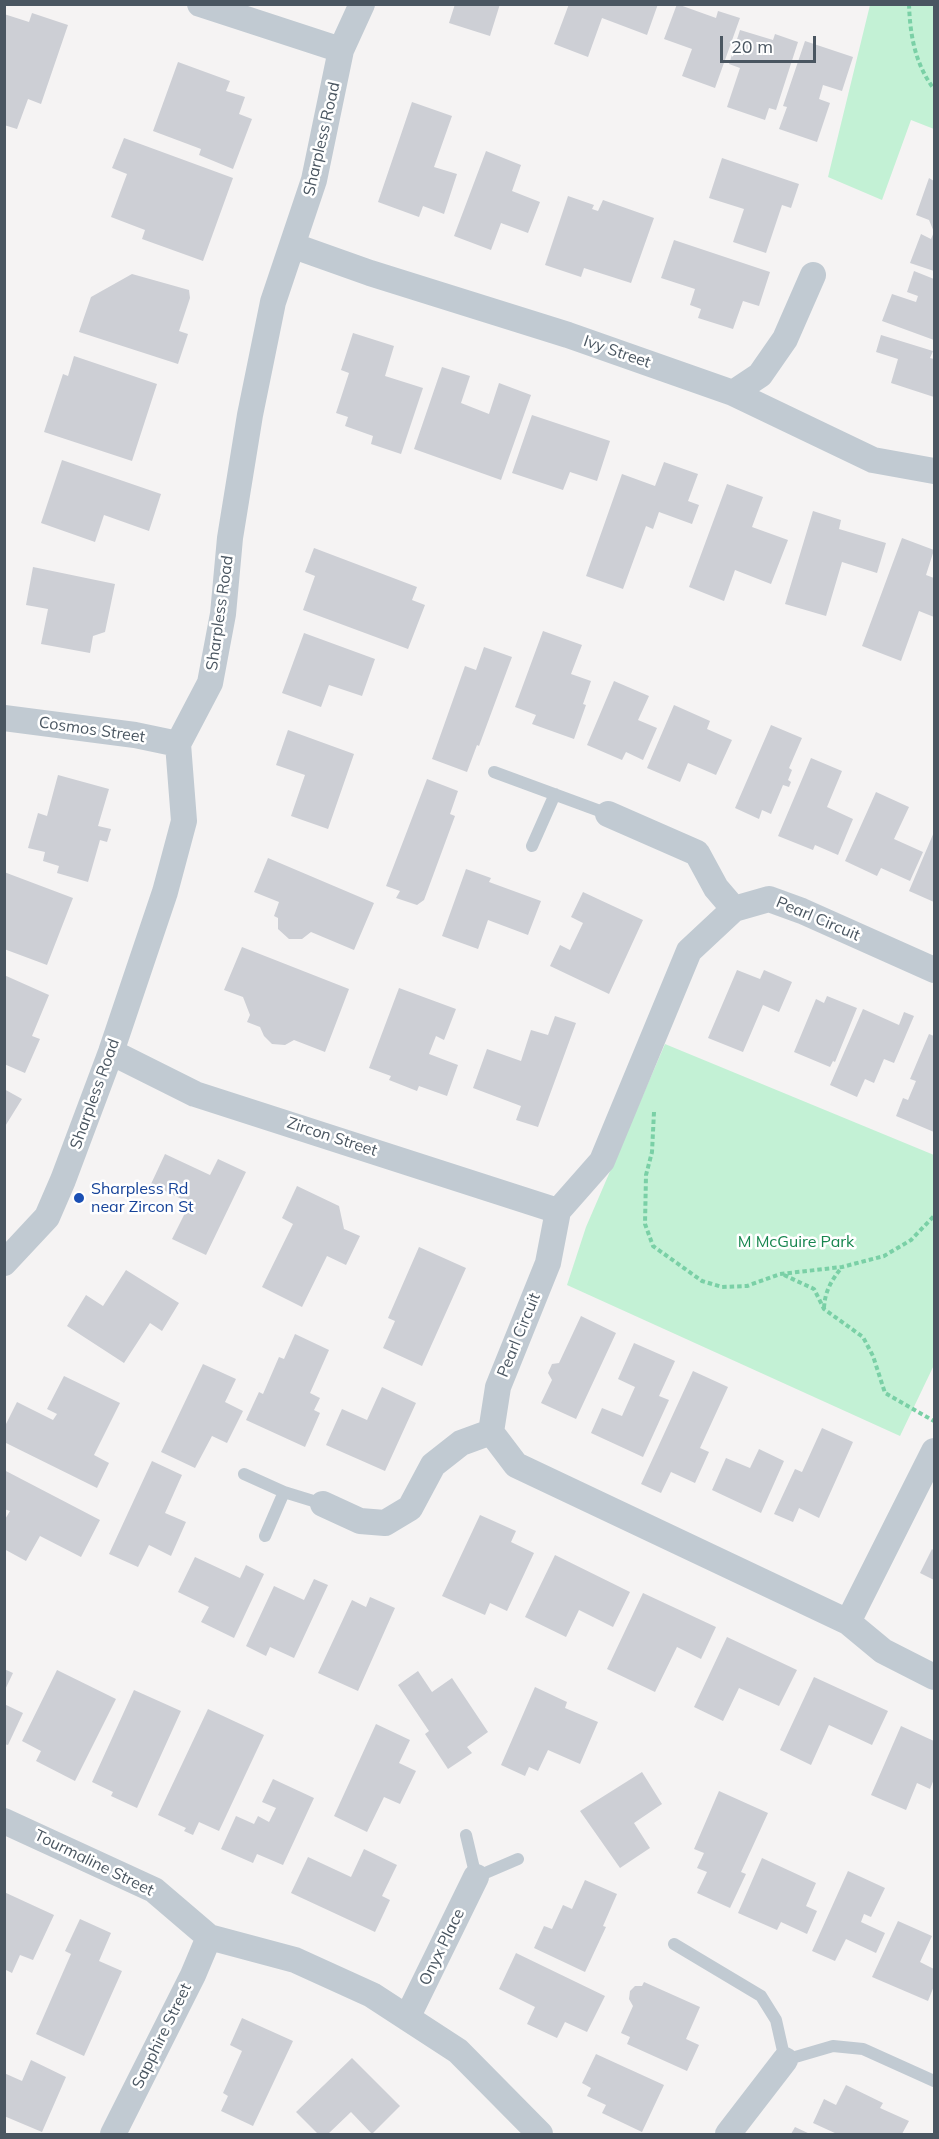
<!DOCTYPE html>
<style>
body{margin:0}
#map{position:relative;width:939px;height:2139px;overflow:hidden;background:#f5f3f3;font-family:Mulish,sans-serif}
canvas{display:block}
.frame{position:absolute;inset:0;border:6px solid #4a5661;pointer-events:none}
.scale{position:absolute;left:720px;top:36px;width:96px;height:27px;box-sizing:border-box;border:3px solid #4a5661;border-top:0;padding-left:8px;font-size:18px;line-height:21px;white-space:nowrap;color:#4a5661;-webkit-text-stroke:4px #fff;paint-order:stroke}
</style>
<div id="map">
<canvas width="939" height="2139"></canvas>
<div class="frame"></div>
<div class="scale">20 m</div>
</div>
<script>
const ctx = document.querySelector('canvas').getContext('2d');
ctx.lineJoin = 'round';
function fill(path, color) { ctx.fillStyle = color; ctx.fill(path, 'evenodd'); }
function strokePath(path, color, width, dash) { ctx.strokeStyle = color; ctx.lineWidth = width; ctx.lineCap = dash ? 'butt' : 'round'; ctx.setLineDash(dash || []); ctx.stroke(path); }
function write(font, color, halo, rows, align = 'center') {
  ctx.font = font + ' Mulish,sans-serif'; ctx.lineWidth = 5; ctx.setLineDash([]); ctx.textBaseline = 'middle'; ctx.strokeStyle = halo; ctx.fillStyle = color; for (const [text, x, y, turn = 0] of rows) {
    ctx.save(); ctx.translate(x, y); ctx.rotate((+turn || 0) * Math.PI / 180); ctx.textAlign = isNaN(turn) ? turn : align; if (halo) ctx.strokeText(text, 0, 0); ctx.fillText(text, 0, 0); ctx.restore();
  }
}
const green = new Path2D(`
 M870,5H934V129L911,120L882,200L828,177Z
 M665,1044L934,1155V1365L900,1436L567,1285L586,1227Z`);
const building = new Path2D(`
 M455,4H500L490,36L449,23Z
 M569,4H658L647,35L602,18L588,57L554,44Z
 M677,4L716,18L718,11L740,18L715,88L682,76L692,49L664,39Z
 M32,13L68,25L41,104L28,99L17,129L4,125V14L29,22Z
 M740,30L773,40L775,34L798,42L776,110L769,108L765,120L727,107L740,68L729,64Z
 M805,41L853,57L842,91L823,85L819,99L830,103L817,142L779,129L787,107L783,106Z
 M178,62L230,81L226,91L245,97L239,114L252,119L233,169L199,155L201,149L153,131Z
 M412,102L452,116L434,167L457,174L444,214L423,206L419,217L378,202Z
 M124,138L233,178L203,261L142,239L145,230L111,217L127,174L112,168Z
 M486,151L521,165L512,191L540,202L528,233L501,223L491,250L454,236Z
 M722,158L799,184L791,208L782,205L766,253L733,242L744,209L709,198Z
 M929,178L934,181V271L910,263L921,234L931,239L934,232L929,220L916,215Z
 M568,196L594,205L592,209L598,211L603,200L654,218L631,283L584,268L581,277L545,265Z
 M674,240L770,272L759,306L743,301L733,329L698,318L701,309L690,305L695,289L661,278Z
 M914,271L934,279V340L882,321L892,294L916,302L918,296L907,292Z
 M132,274L189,290L190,298L179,331L188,334L178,364L79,332L91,297Z
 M353,333L394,346L385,376L423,388L401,454L371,444L373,436L345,426L348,417L336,413L349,373L341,370Z
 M881,335L933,351L930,358L934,359V397L891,383L898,359L876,352Z
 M74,356L157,384L132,461L44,432L63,374L68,376Z
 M442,367L470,376L461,403L489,414L499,383L531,395L501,480L414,449Z
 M532,415L610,441L597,481L570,472L563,490L512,473Z
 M62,460L161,494L149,531L104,515L95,542L41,523Z
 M664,462L698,474L688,501L699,505L692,524L659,512L653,529L646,526L623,589L586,576L622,474L655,486Z
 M727,484L763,497L752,527L788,540L771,584L735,570L724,601L689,587Z
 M813,511L841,520L839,529L886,543L877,573L842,562L826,616L785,604Z
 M902,538L934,550L926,575L934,578V617L919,611L901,661L862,646Z
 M314,548L417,587L412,600L425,605L408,649L303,610L315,576L305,572Z
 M33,567L115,584L105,632L93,636L90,653L41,644L48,609L26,605Z
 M543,631L582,645L571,674L591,681L583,704L586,705L574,739L532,724L536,715L515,707Z
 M304,633L375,659L362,696L329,685L321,707L282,693Z
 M484,647L512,657L479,746L477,745L467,772L432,759L465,666L476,670Z
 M614,681L649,696L638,720L657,728L643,760L626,752L622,760L587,745Z
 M674,705L710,721L707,729L732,740L716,775L688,763L680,782L647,768Z
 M771,725L802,738L789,768L792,770L788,780L791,782L789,787L783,785L771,814L762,810L759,819L735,808Z
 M288,730L354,754L328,829L291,816L305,775L276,765Z
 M811,758L842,771L827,807L853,819L838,855L815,845L813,850L778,836Z
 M58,775L109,789L98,826L111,829L107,842L100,840L88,882L57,873L59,866L43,861L45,852L28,848L38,813L47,816Z
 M427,779L458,791L450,814L455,816L424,900L417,905L396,898L400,891L386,886Z
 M876,792L909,807L894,839L923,852L910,881L881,868L877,876L845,861Z
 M934,832V902L909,891Z
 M268,858L374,903L354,950L311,932L302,939H289L278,929V918L274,916L279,902L254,892Z
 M466,869L491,878L489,882L541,901L528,935L488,920L478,949L442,936Z
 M4,872L73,898L47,965L4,949Z
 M583,892L643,920L609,994L550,966L560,945L570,950L583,923L571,917Z
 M242,947L349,989L325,1052L294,1040L285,1045L272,1044L264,1036L260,1027L247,1022L250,1015L243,997L224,990Z
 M737,970L760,979L764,970L792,982L779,1012L763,1005L743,1052L708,1038Z
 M4,975L49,995L32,1036L40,1039L25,1073L4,1064Z
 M399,988L456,1009L444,1040L436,1036L429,1054L458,1065L447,1096L419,1086L417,1091L389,1080L391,1076L369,1068Z
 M827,996L857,1008L835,1062L833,1061L830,1067L794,1052L816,999L824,1003Z
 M863,1009L899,1025L904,1012L914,1016L894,1063L884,1059L874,1083L865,1079L857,1097L830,1085Z
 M555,1016L576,1023L538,1127L516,1120L521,1106L473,1088L487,1049L521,1061L531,1030L548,1035Z
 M929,1034L934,1036V1132L896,1116L903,1098L908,1100L916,1081L910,1079Z
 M4,1089L22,1099L4,1128Z
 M165,1154L210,1175L218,1159L246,1172L206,1255L172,1239L190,1203L151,1184Z
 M297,1186L339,1206L344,1229L360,1236L346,1265L327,1256L302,1307L262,1287L293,1224L282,1218Z
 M419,1247L466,1268L422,1366L383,1348L395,1321L388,1318Z
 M126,1270L179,1303L162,1331L150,1323L124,1363L67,1326L86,1295L103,1306Z
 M581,1316L616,1333L576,1419L541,1403L552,1380L548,1373L552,1364L559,1363Z
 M295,1334L329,1350L310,1393L320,1398L314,1410L320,1413L305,1447L246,1420L259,1392L263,1394L279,1357L284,1359Z
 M634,1343L675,1361L659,1396L669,1400L643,1457L591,1433L602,1408L622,1416L635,1387L618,1379Z
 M203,1364L236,1379L225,1402L243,1411L227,1443L212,1436L195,1468L161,1452Z
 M693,1371L728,1387L700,1448L709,1452L695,1483L671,1472L661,1493L641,1484Z
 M64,1376L120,1403L94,1455L109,1463L97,1488L4,1442V1428L17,1402L53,1420L57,1414L47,1409Z
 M382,1387L416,1403L385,1471L326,1445L342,1409L367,1420Z
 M822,1428L853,1442L819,1518L799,1508L793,1522L774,1514L795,1469L802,1472Z
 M759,1449L784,1461L761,1513L712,1490L726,1458L750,1468Z
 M152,1461L182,1475L165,1513L186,1522L171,1556L149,1545L138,1567L109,1554Z
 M4,1470L100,1520L81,1557L40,1536L26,1561L4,1549V1521L10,1511L4,1509Z
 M480,1515L516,1531L511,1542L534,1553L507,1611L490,1603L485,1615L442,1596Z
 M932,1549L934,1551V1580L920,1573Z
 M555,1555L630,1592L613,1627L579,1610L566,1637L525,1617Z
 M195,1557L240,1578L246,1565L264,1574L234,1638L201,1622L209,1607L178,1592Z
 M314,1579L328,1585L294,1658L270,1647L266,1656L246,1646L274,1586L304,1600Z
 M643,1593L716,1627L701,1659L677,1647L655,1692L607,1669Z
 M370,1597L395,1608L358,1691L318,1673L352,1600L366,1607Z
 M727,1637L797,1670L779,1706L739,1688L723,1721L694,1707Z
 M4,1669L13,1673L4,1692Z
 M57,1670L116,1699L75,1781L36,1761L41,1751L22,1741Z
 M418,1671L432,1692L452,1678L488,1732L467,1747L472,1753L448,1769L425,1734L429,1731L398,1685Z
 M814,1677L888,1711L872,1745L829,1725L811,1765L780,1750Z
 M535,1687L567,1702L565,1708L598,1722L580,1764L548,1750L538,1771L529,1767L525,1776L501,1765Z
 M134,1690L181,1711L137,1808L111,1796L113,1792L92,1782Z
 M4,1704L23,1713L8,1745L4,1744Z
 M208,1709L264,1735L219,1831L199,1822L193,1835L184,1831L186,1828L158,1815Z
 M376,1724L410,1740L399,1763L416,1771L400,1804L384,1797L367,1832L334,1816Z
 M901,1726L934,1741V1779L930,1789L917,1783L906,1810L871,1795Z
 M642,1772L662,1804L634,1823L650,1848L620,1868L580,1811Z
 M273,1779L314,1798L283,1865L257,1854L253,1863L221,1849L236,1816L254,1824L258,1816L269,1822L276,1808L262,1802Z
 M719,1791L768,1813L741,1872L746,1874L730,1908L697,1893L707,1872L697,1868L704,1853L694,1849Z
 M364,1849L397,1865L382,1896L390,1900L375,1932L291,1893L308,1857L351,1877Z
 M762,1858L816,1883L806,1906L817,1911L807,1934L781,1922L777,1930L738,1913Z
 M848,1871L885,1888L871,1917L864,1914L861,1922L885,1933L876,1953L846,1939L835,1961L812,1951Z
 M585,1880L617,1894L603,1926L606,1927L585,1972L534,1948L544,1926L552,1929L563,1905L572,1909Z
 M4,1892L54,1915L33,1960L20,1955L12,1973L4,1969Z
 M80,1919L111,1933L99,1961L122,1971L84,2056L36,2034L71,1954L65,1951Z
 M898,1921L932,1936L920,1962L934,1969V1986L928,2001L872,1977Z
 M516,1953L605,1996L587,2032L565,2022L557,2038L527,2024L535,2007L499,1989Z
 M644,1982L700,2007L686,2039L699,2045L687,2071L627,2044L630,2037L621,2033L633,2006L629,1999L630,1991L635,1986H642Z
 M242,2018L293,2041L253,2126L221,2111L228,2096L223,2093L242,2051L230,2045Z
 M596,2054L664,2085L642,2132L602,2113L606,2105L587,2096L591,2088L582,2083Z
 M352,2058L400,2106L372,2134L351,2112L328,2134H318L296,2112Z
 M31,2060L66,2077L42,2132L4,2116V2073L22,2081Z
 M846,2085L883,2103L880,2108L909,2121L902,2134H837L813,2123L824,2099L836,2105Z
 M795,2127L810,2134H791Z`);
const path = new Path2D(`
 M909,4C910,35 915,64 934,89
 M654,1112L652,1152L646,1175L645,1224L653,1246L702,1281L722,1287L747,1286L780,1274L842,1267L884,1256L911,1240L934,1216
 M784,1275L814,1289L824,1309L863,1337L873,1356L885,1393L934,1421
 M824,1308C825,1291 831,1281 842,1267`);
const lane = new Path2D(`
 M494,772L608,814
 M532,846L555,794
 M244,1474L284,1492L323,1504
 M265,1536L284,1492
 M466,1835L476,1877L518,1859
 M674,1944L761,1996L776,2020L785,2060L833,2046L863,2049L934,2081`);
const street = new Path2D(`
 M200,4L341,50
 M294,246L370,273L568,335L733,393L873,460L934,471
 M733,393L760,375L785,339L813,275
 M4,718L135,735L178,744
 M608,814L697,853L716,888L734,909
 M934,970L802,911L769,899L734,909L689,951L602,1161L558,1211L548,1263L498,1387L491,1432L516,1465L848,1622L883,1651L934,1677
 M111,1052L195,1094L558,1211
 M4,1263L47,1217L63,1180L111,1052L165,892L184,821L178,744L210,683L223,614L230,538L250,415L273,302L314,180L341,50L362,4
 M323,1504L360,1521L385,1523L410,1508L433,1465L461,1443L491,1432
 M848,1622L934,1451
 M4,1821L154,1890L209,1937L295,1960L372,1995L458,2051L540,2134
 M407,2018L476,1877
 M113,2134L193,1975L209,1937
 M728,2134L785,2060`);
const markers = [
 [79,1198,6,"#1a4fb4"]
];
const streetNames = [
 ["Sharpless Road",322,139,-77],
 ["Ivy Street",617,352,19],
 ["Sharpless Road",220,613,-82],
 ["Cosmos Street",92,730,8],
 ["Pearl Circuit",818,919,23],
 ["Sharpless Road",95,1094,-70],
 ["Zircon Street",332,1137,18],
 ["Pearl Circuit",519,1335,-68],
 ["Tourmaline Street",94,1863,26],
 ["Onyx Place",442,1947,-64],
 ["Sapphire Street",162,2036,-64]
];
const transitNames = [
 ["Sharpless Rd",91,1189],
 ["near Zircon St",91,1207]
];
const parkNames = [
 ["M McGuire Park",796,1242]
];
fill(green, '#c3f1d5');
fill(building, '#cdcfd5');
strokePath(path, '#7ad0a6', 4, [4.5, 3]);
strokePath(lane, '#c1cad2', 12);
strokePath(street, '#c1cad2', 26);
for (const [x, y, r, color] of markers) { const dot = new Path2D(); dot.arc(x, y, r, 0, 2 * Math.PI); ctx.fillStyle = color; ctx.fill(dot); strokePath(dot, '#fff', 2); }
write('16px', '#4a5661', '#fff', streetNames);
write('16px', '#164399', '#fff', transitNames, 'left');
write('16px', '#17864f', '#fff', parkNames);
</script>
